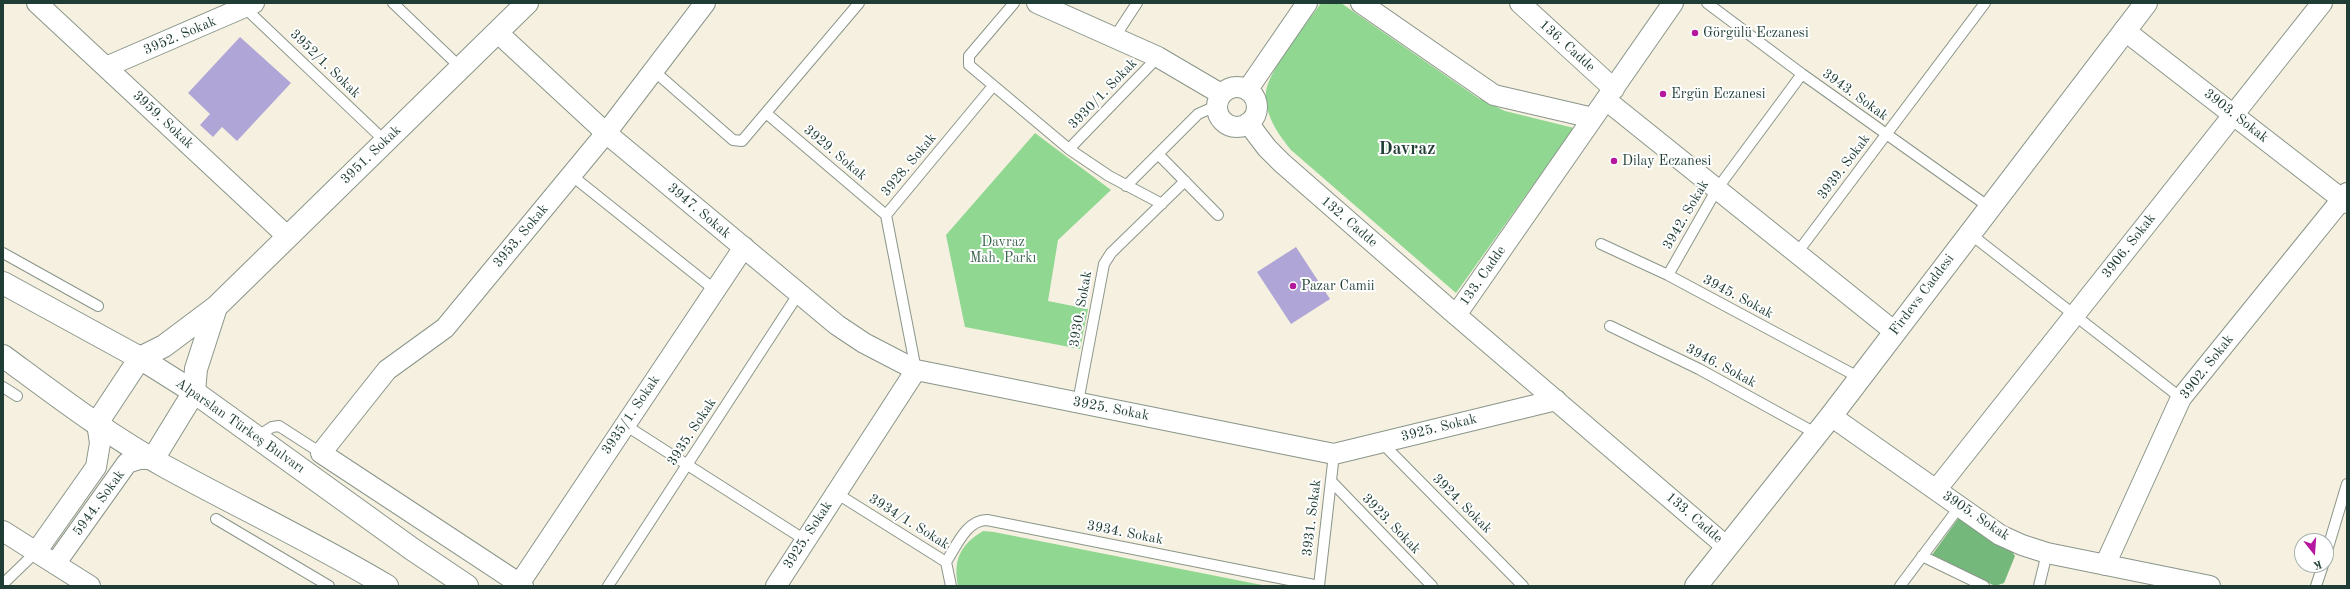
<!DOCTYPE html>
<meta charset="utf-8">
<style>
body{margin:0}
#map{position:relative;width:2350px;height:589px;overflow:hidden;background:#f5f0df;font-family:"Old Standard TT",serif}
canvas{display:block}
.frame{position:absolute;inset:0;border:4px solid #1f3d34;pointer-events:none}
.north{position:absolute;left:2294px;top:533px;width:40px;height:40px;box-sizing:border-box;background:#fff;border:1px solid #a5b1ae;border-radius:50%;rotate:163deg;font-size:11px;font-weight:700;line-height:16px;text-align:center;color:#1f3d34}
.north::after{content:'';display:block;margin:auto;width:14px;height:18px;background:#b5179e;clip-path:polygon(50% 0,100% 100%,50% 72%,0 100%)}
</style>
<div id="map">
<canvas width="2350" height="589"></canvas>
<div class="frame"></div>
<div class="north">K</div>
</div>
<script>
const ctx = document.querySelector('canvas').getContext('2d');
ctx.lineJoin = 'round';
function fill(path, color) { ctx.fillStyle = color; ctx.fill(path, 'evenodd'); }
function strokePath(path, color, width, dash) { ctx.strokeStyle = color; ctx.lineWidth = width; ctx.lineCap = dash ? 'butt' : 'round'; ctx.setLineDash(dash || []); ctx.stroke(path); }
function write(font, color, halo, rows, align = 'center') {
  ctx.font = font + ' "Old Standard TT",serif'; ctx.lineWidth = 4; ctx.setLineDash([]); ctx.textBaseline = 'middle'; ctx.strokeStyle = halo; ctx.fillStyle = color; for (const [text, x, y, turn = 0] of rows) {
    ctx.save(); ctx.translate(x, y); ctx.rotate((+turn || 0) * Math.PI / 180); ctx.textAlign = isNaN(turn) ? turn : align; if (halo) ctx.strokeText(text, 0, 0); ctx.fillText(text, 0, 0); ctx.restore();
  }
}
const green = new Path2D(`
 M1321,3H1341L1478,98L1505,111L1574,128L1456,293L1291,150C1278,134 1264,114 1266,92C1268,71 1307,23 1321,3Z
 M1035,133L1111,190L1058,240L1048,301L1088,309L1080,349L965,327L946,235Z
 M983,531L994,532L1267,586H958C953,560 960,545 983,531Z`);
const forest = new Path2D(`
 M1960,516L2011,550L2015,556L2004,583L1995,586L1932,555Z`);
const building = new Path2D(`
 M240,37L291,83L237,141L222,127L213,137L200,125L210,114L188,93Z
 M1296,247L1330,299L1291,324L1257,272Z`);
const service = new Path2D(`
 M393,3L461,68
 M1014,3L969,56V65L1069,149L1109,176L1162,204
 M1707,3L1802,74L1989,207
 M245,8L385,141
 M1114,38L1137,3
 M654,71L733,140L742,141L859,3
 M1216,106L1198,114L1158,154L1218,215
 M766,113L886,215
 M1069,149L1158,57
 M571,175L715,290
 M1126,186L1158,154
 M1969,233L2181,398
 M1601,244L1668,275L1860,378
 M3,253L98,306
 M1797,253L1985,3
 M1668,275L1717,189L1802,74
 M1610,326L1699,369L1817,434
 M916,370L886,215L993,86
 M3,387L17,396
 M1078,402L1104,264L1111,253L1185,181
 M625,425L805,540
 M258,436L272,427L279,426L321,453
 M1381,442L1523,586
 M1331,481L1432,586
 M836,493L946,562L951,586
 M216,519L329,586
 M2326,554L2347,484
 M1922,556L1984,586
 M946,562C956,547 966,520 987,520L1319,586
 M3,584L36,552
 M608,586L799,293
 M1319,586L1334,454
 M1900,586L1960,506
 M2039,586L2047,553
 M2316,586L2323,565`);
const minor = new Path2D(`
 M37,3L288,237
 M1037,3L1158,57L1221,94
 M1361,3L1494,95L1593,118
 M1520,3L1614,89
 M1673,3L1456,315L1727,547
 M2124,30L2347,203
 M497,32L606,133L837,325L864,343L916,370
 M106,67L254,3
 M1217 107a20 20 0 1 1 40 0a20 20 0 1 1-40 0Z
 M1248,89L1307,3
 M1606,100L1895,332
 M1248,123L1267,148L1282,163L1456,315
 M1831,416L2000,535L2022,545L2047,553L2210,586
 M1936,490L2322,3
 M3,531L90,586
 M36,552L96,467L100,443L97,423
 M55,564L127,463L139,459H153
 M2105,565L2181,398L2347,193
 M519,584L744,247
 M523,586L321,453L387,370L445,328L606,133L705,3
 M776,586L916,370L1334,454L1556,400`);
const tertiary = new Path2D(`
 M216,307L527,3
 M140,358L164,346L216,307L196,369L194,392
 M1696,586L1831,416L2146,3`);
const trunk = new Path2D(`
 M3,283L140,358L194,392L412,549L467,586
 M3,356C56,395 108,435 166,467C239,507 315,543 387,586
 M97,423L140,358
 M153,459L194,392`);
const markers = [
 [1695,33,4,"#b5179e"],
 [1663,94,4,"#b5179e"],
 [1614,161,4,"#b5179e"],
 [1293,286,4,"#b5179e"]
];
const poiNames = [
 ["Görgülü Eczanesi",1703,33],
 ["Ergün Eczanesi",1671,94],
 ["Dilay Eczanesi",1622,161],
 ["Pazar Camii",1301,286]
];
const streetNames = [
 ["3952. Sokak",180,36,-23],
 ["136. Cadde",1567,46,42],
 ["3952/1. Sokak",325,64,44],
 ["3930/1. Sokak",1103,94,-46],
 ["3943. Sokak",1855,95,36],
 ["3903. Sokak",2236,116,38],
 ["3959. Sokak",163,120,43],
 ["3929. Sokak",835,153,40],
 ["3951. Sokak",371,155,-44],
 ["3928. Sokak",909,165,-50],
 ["3939. Sokak",1844,167,-53],
 ["3947. Sokak",699,211,40],
 ["3942. Sokak",1686,215,-60],
 ["132. Cadde",1349,222,41],
 ["3953. Sokak",521,236,-50],
 ["3906. Sokak",2129,246,-52],
 ["133. Cadde",1483,276,-55],
 ["Firdevs Caddesi",1922,295,-53],
 ["3945. Sokak",1738,297,28],
 ["3930. Sokak",1081,309,-80],
 ["3946. Sokak",1721,366,28],
 ["3902. Sokak",2207,367,-52],
 ["3925. Sokak",1111,409,11],
 ["3935/1. Sokak",631,415,-56],
 ["Alparslan Türkeş Bulvarı",240,426,35],
 ["3925. Sokak",1439,428,-14],
 ["3935. Sokak",692,432,-57],
 ["5944. Sokak",99,503,-54],
 ["3924. Sokak",1462,504,45],
 ["3905. Sokak",1976,516,34],
 ["3931. Sokak",1312,518,-83],
 ["133. Cadde",1694,518,41],
 ["3934/1. Sokak",909,522,32],
 ["3923. Sokak",1391,524,46],
 ["3934. Sokak",1125,533,11],
 ["3925. Sokak",808,535,-57]
];
const parkNames = [
 ["Davraz",1003,242],
 ["Mah. Parkı",1003,258]
];
const districtNames = [
 ["Davraz",1407,149]
];
fill(green, '#90d792');
fill(forest, '#74b87c');
fill(building, '#b0a5d7');
strokePath(service, '#8a968a', 12);
strokePath(minor, '#8a968a', 22);
strokePath(tertiary, '#8a968a', 24);
strokePath(trunk, '#8a968a', 24);
strokePath(service, '#fff', 10);
strokePath(minor, '#fff', 20);
strokePath(tertiary, '#fff', 22);
strokePath(trunk, '#fff', 22);
for (const [x, y, r, color] of markers) { const dot = new Path2D(); dot.arc(x, y, r, 0, 2 * Math.PI); ctx.fillStyle = color; ctx.fill(dot); strokePath(dot, '#fff', 1.5); }
write('14px', '#1f3d34', '#fff', poiNames, 'left');
write('14px', '#1f3d34', '#fff', streetNames);
write('14px', '#3b644c', '#fff', parkNames);
write('bold 18px', '#1f3d34', '#fff', districtNames);
</script>
